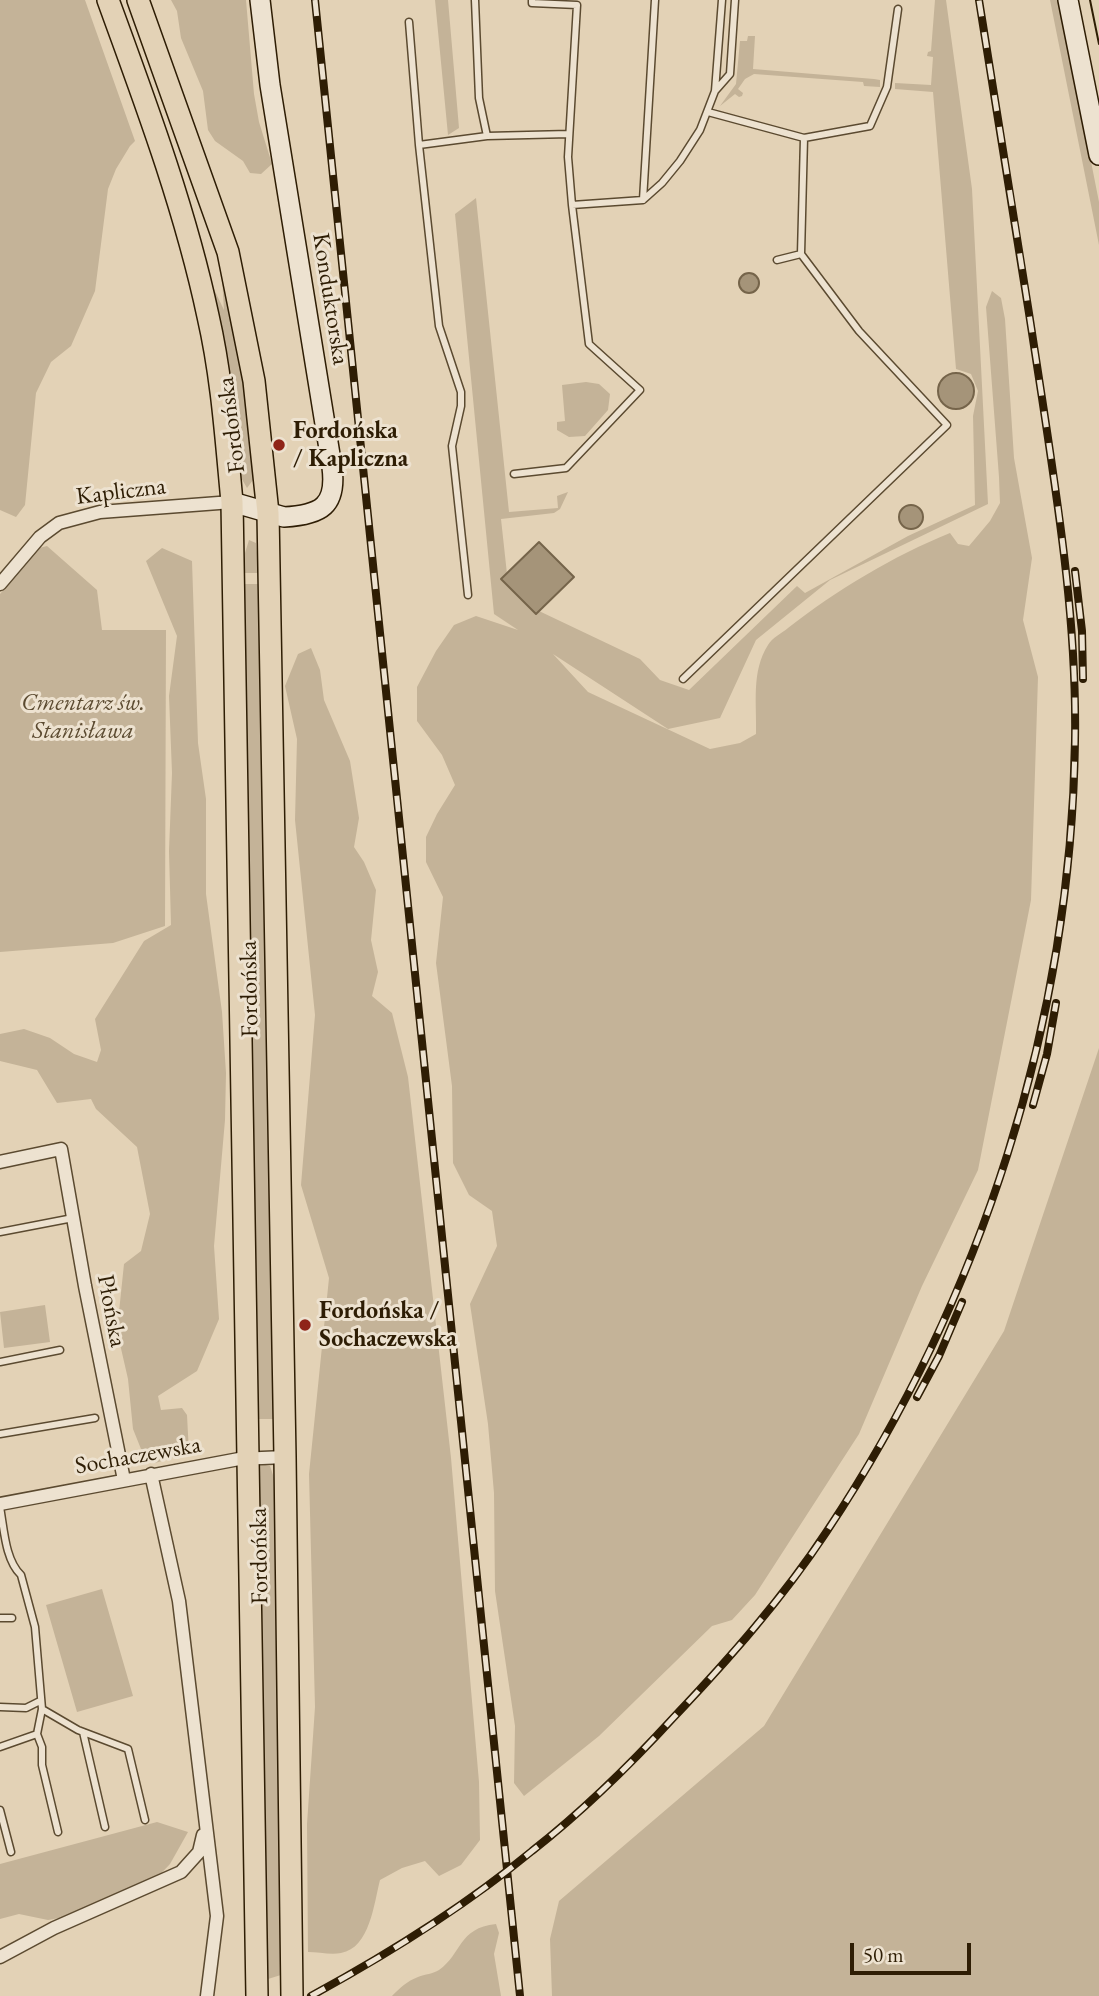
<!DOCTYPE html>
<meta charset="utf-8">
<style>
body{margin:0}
#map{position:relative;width:1099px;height:1996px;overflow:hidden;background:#e3d2b6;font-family:"EB Garamond",serif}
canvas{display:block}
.scale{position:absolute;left:850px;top:1943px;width:121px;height:32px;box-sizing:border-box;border:4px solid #2e1d04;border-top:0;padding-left:9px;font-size:21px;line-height:24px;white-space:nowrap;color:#2e1d04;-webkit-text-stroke:5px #ede2d0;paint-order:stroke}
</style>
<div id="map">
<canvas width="1099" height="1996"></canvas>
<div class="scale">50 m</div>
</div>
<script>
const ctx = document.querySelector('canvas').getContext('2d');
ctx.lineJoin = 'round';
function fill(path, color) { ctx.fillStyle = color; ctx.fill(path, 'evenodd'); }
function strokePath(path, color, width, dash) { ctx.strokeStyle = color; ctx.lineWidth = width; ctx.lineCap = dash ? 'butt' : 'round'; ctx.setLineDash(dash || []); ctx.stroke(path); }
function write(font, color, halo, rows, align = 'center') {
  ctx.font = font + ' "EB Garamond",serif'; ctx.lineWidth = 6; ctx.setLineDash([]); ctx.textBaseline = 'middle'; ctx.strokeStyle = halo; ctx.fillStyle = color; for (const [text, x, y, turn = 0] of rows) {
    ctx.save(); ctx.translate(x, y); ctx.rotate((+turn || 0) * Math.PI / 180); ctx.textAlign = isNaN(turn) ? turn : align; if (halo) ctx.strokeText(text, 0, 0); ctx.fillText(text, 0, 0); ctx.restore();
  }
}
const green = new Path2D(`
 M0,0H85L135,141L130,146L116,169L108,189L95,291L71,346L51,362L36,393L25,505L16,517L0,510Z
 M171,0H246L254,94L259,122L272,164L261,174L250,173L243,161L215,141L208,130L203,91L181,38L177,11Z
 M435,0H448L459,128L448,135Z
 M935,0H946L972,189L988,504L830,580L756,640L720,718L668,729L553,654L588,692L710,749L740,743L756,734C757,703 751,672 768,645C772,638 782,633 788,628C837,590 893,556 950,533L958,544L969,546L990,521L1000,503L999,477L986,307L992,291L1001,298L1005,319L1014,458L1032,558L1023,620L1038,677L1031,900L978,1170L922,1286L859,1434L755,1595L732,1620L712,1626L599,1736L524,1796L514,1783L515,1726L495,1591L494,1493L488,1424L470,1304L497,1246L492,1211L469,1195L453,1163L452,1086L436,963L443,897L426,862V837L437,814L455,785L442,755L417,721V687L436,651L454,625L476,616L518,630L494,614L455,214L476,198L509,512L558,508L557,496L568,492L560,509L554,513L501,519L507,574L502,579L536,614L539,611L640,659L660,680L689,690L797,586L805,593L908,536L975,505L973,416L978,391L971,374L956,369L933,92L895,89V83L931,85L933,57L927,56L928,52L931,51Z
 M1050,0H1059L1099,202V245Z
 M748,36H755L753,69L874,79L880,80V87L864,86L863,82L754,74L745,79L738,89L743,93L742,96L739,97L735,94L720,106L736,84L740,41H747Z
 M222,277L245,374L255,466L253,480L247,488L239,474L224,349L211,283L224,310Z
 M586,382L599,384L610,394L608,410L585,436L569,437L557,430V422L565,421L562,385Z
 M249,540L256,543L259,573H243L245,553Z
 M47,546L97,590L102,630H166L165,926L113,943L0,952V594L39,548Z
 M162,548L192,561L198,743L206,799V894L222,1012L226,1073L225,1120L214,1246L219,1319L197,1371L158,1396L161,1410L182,1408L187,1415L189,1453L155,1463L141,1449L133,1429L128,1379L117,1331L124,1264L141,1251L150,1214L137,1147L96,1109L91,1099L57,1103L37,1070L0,1061V1034L24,1029L50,1038L74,1054L97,1062L101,1050L95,1019L144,941L171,925L169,851L172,773L169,696L177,636L146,561Z
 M243,584H261L274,1419H257Z
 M311,648L320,670L324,700L350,761L359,818L354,847L364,862L376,890L371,940L378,972L372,996L392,1013L408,1077L451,1458L479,1782L480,1840L461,1865L439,1876L425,1861L402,1868L380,1880C374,1903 370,1948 341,1953C331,1955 318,1952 308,1952L307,1824L315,1707L309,1474L329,1278L301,1185L315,1015L295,820L297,739L285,686L298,654Z
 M1099,1048V1996H552L550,1939L559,1901L764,1726L1004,1331Z
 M45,1305L50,1342L4,1348L0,1312Z
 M265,1465L270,1466L275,1481L284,1974L268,1979L256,1472L260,1466Z
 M102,1589L133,1696L77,1712L46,1605Z
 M157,1822L188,1832L170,1864L150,1885L77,1915L48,1920L19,1914L0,1919V1864Z
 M496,1924L499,1933L494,1954L501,1996H392C400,1988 407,1981 418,1977C425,1974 433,1974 439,1970C462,1954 458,1928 496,1924Z`);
const water = new Path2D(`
 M739 283a10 10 0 1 1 20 0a10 10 0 1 1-20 0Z
 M938 391a18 18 0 1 1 36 0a18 18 0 1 1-36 0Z
 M899 517a12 12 0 1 1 24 0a12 12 0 1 1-24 0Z
 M539,542L574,577L536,614L501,579Z`);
const lane = new Path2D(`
 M475,0L479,98L487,136
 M532,0V3L577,5L568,157L572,205L643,200L662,183L680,161L700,130L715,91L722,0
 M409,22L419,145
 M715,91L730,74L735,0
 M708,112L804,138
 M643,200L655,0
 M777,260L801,254
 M514,474L566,468L640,390L589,344L572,205
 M468,595L452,446L461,406V392L439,326L419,145L487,136L569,134
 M683,679L947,425L859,331L801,254L804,138L870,126L887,87L898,9
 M0,1232L73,1218
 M0,1362L60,1350
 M0,1434L95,1418
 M0,1507C4,1528 5,1560 21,1575L35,1627L42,1709L78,1730L128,1749L145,1820
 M0,1618H12
 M0,1707L26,1708L40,1701
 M42,1709L37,1734L42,1747V1765L58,1832
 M83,1732L105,1827
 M0,1747L37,1734
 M0,1810L11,1852`);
const street = new Path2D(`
 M0,584L40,537L59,523L100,512L232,502
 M0,1162L61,1149L85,1286L124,1480
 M151,1474L179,1601L217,1916L207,1996
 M0,1504L239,1459L285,1457
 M0,1957L54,1928L181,1872L199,1852L203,1835`);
const secondary = new Path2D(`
 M1068,0L1099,155
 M232,502L284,517C321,515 337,506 332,467L270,85L260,0`);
const primary = new Path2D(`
 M108,0C146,104 185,208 208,316C222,377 226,439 232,502L257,1996
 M138,0L228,252L254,381L268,513L285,1457L292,1996`);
const tram = new Path2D(`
 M1090,0L1099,44`);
const rail = new Path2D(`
 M315,0L520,1996
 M1075,571L1082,631L1083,679
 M1033,1105L1047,1054L1056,1003
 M917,1397L939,1356L962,1302
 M311,1996C388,1954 464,1907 532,1851C583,1811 630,1765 674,1717C729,1659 783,1598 827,1531C982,1298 1071,1021 1075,741C1077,626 1059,511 1042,398C1022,265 1000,132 979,0`);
const markers = [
 [279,445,7,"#8f2418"],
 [305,1325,7,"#8f2418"]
];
const streetNames = [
 ["Konduktorska",330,299,81],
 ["Fordońska",232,425,-97],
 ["Kapliczna",121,492,-7],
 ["Fordońska",250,989,-91],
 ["Płońska",111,1311,79],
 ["Sochaczewska",138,1456,-10],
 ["Fordońska",260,1556,-91]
];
const poiNames = [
 ["Fordońska",293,431],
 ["/ Kapliczna",293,459],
 ["Fordońska /",319,1311],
 ["Sochaczewska",319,1339]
];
const parkNames = [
 ["Cmentarz św.",83,703],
 ["Stanisława",83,731]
];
fill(green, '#c4b398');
fill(water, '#a59479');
strokePath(water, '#75644a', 2);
strokePath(lane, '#5b4a30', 9);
strokePath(street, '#5b4a30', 15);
strokePath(secondary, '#2e1d04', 22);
strokePath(primary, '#2e1d04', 24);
strokePath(lane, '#ede2d0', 6);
strokePath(street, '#ede2d0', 12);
strokePath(secondary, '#ede2d0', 19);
strokePath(primary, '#e3d2b6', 21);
strokePath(tram, '#2e1d04', 2);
strokePath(rail, '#2e1d04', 8);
strokePath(rail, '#ede2d0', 5, [16]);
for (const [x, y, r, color] of markers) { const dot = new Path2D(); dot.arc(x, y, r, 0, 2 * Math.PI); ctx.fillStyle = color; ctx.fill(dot); strokePath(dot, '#ede2d0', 2.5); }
write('24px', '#2e1d04', '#ede2d0', streetNames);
write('bold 24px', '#2e1d04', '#ede2d0', poiNames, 'left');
write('italic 24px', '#5b4a30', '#ede2d0', parkNames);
</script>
